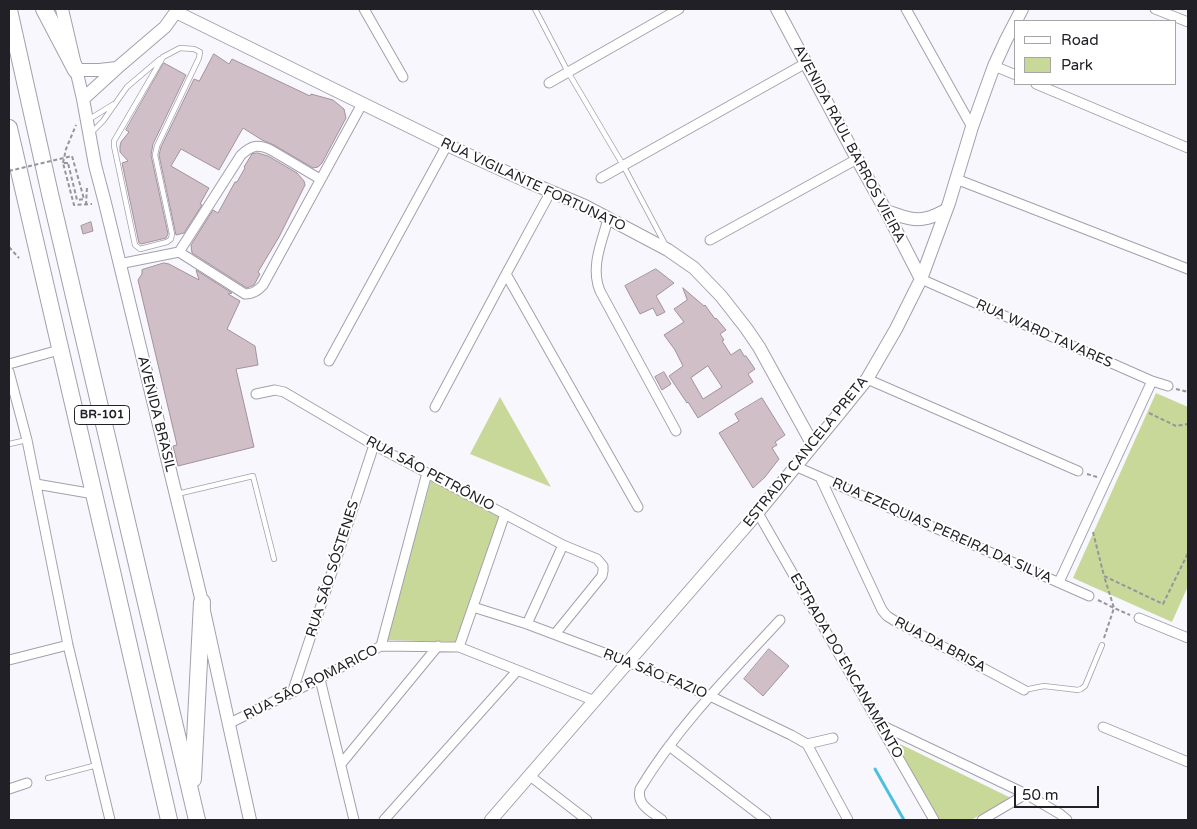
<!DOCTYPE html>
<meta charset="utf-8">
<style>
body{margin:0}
#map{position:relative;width:1197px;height:829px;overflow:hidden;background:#f8f7fd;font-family:"Varela Round",sans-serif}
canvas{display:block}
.frame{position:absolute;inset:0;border:10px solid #212026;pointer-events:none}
.legend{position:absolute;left:1014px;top:20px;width:162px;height:65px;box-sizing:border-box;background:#fff;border:1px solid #a6a6a8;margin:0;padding:6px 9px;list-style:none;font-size:15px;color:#212026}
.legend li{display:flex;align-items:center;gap:10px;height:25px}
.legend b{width:25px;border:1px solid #a6a6a8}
.scale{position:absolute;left:1014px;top:786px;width:85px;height:22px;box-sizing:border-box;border:2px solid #212026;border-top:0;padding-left:6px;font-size:15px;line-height:18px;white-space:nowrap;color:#212026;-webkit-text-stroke:4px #fff;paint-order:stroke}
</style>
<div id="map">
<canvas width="1197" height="829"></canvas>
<div class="frame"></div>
<ul class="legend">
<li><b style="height:6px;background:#fff"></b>Road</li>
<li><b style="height:14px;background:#c7d898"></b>Park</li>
</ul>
<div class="scale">50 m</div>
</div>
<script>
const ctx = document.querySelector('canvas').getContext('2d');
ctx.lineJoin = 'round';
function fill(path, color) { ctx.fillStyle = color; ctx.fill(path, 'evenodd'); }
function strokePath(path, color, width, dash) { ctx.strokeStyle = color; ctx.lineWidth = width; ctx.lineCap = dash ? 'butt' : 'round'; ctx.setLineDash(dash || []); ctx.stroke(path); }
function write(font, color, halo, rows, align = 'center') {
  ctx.font = font + ' "Varela Round",sans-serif'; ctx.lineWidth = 4; ctx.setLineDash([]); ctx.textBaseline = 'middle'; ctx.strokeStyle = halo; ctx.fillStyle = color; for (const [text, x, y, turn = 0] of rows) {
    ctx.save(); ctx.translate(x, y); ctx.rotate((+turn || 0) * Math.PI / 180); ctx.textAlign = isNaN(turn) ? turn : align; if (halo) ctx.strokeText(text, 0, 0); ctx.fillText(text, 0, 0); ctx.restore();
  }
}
const green = new Path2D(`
 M1156,393L1188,407V586L1172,622L1073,578Z
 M500,397L551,487L470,454Z
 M431,480L501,514L458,642L386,640Z
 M896,742L1011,798L971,820H937Z`);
const stream = new Path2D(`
 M875,769L904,820`);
const building = new Path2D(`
 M214,54L229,64L232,59L310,96L311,94L333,100L344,109L346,118L322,163L318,167L313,168L274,145L262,140L243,128L219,170L181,149L171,166L209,188L200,204L202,205L184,233L176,235L159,155L161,147L194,79L199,81Z
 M164,63L186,75L153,144L151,155L168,234L166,238L141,244L139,243L122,163L128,161L120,152V146L121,142L129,132L126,130Z
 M258,153L268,156L297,173L304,181L305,185L279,237L258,272L260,274L254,285L247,288L192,253L191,245L213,210L218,213L235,182H237L245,168L244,167L252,154Z
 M91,222L93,231L83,234L81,226Z
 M164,263L169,264L199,280L196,270L232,293L228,294L240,301L227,329L255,346L258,365L236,369L254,447L178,466L173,446L177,445L138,280L142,274V270Z
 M656,269L674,283L656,296L665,312L657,316L653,308L640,314L625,286Z
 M683,288L704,306L705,305L715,319L716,318L726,330L720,334L724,340L722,341L731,355L740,349L744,356H746L755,369L748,374L753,382L698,418L688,402L687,403L669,376L683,366L675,350L664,335L684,322L674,309L687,300ZM708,366L722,387L703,399L691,378Z
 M664,372L671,384L662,390L655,377Z
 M762,398L785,435L775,442L777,445L772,448L779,459L765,477L753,488L719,433L739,421L735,414Z
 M769,649L789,666L763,696L744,679Z`);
const path = new Path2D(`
 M63,163L66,149L76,125
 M68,163H63L74,205L92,204
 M86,205L87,187
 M9,247L19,258
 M1176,389L1188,392
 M1149,413L1176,426L1188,424
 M1087,474L1097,477
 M1093,532L1104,576L1163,604L1188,553
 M1098,600L1114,608L1130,615
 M1104,638L1114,608L1104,576`);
const lane = new Path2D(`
 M535,9L568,72L623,165L665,244
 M180,48L194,49L200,52L199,58L157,146L155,155L172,234L171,239L167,242L140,249L135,245L114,146V141L163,57Z
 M88,120L114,104
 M91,133L103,121L127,87L160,59
 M9,444L27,440
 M177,494L253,476L274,559
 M1024,690L1044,686L1078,690L1081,689L1085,686L1102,645
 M48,778L97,765`);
const street = new Path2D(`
 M364,9L403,77
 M906,9L972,127
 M1155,9L1188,22
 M994,66L1016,75
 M549,83L679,9
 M1036,84L1188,148
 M601,178L806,63
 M956,179L1188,269
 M608,219C602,242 590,267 600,291L676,431
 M710,240L857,159
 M179,252L241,155C252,145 258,144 271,150L320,179
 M119,264L179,252L245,294C253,294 257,291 263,285L362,104
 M506,274L638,507
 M921,279L1152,381L1168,386
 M329,361L447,145
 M9,364L59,350
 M9,372L27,440L68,645L110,820
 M867,379L1078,471
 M256,394L275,390L284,392L374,445L563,545L597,559L603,566V571L602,576L555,634
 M435,407L506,274L551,191
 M795,466L1089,596
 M820,477L882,610L887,616L895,621L1024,690
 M36,484L94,494
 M758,513L934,820
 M1059,582L1152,381
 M473,607L527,624L628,662L710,696L791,735L807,744L833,738
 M1139,618L1188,638
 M527,624L563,545
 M381,646L427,473
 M459,647L505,514
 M9,660L68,645
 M320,679L354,820
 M292,693L374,445
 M228,724L313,682L381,646L459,647L595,701
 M879,724L1026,794L1060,814L1067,820
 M1103,727L1188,762
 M807,744L848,820
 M669,746L766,820
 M341,764L438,646
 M530,776L587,820
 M9,789L27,783
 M384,820L517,671
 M662,820C651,811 636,805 640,789C678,726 731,673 780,620
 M982,820L1026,794`);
const secondary = new Path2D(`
 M62,9L83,99L95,165L105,203L202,602L250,820
 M777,9L857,159L886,211L921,279
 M176,12L447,145L526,181L585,206L668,250L694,268L721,296L746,328L759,347L813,445
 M76,70H99L117,68
 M83,99L117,68L165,27L178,9
 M886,211C899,215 912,222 927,218C933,217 940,213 946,210
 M491,820L754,517L838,415L867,379L896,329L921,279L949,203L972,127L994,66L1006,40L1022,9`);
const highway = new Path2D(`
 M44,9L76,70
 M9,10L50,194L197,820
 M9,128C62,359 117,589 169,820
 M193,779L202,602`);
const pathBridge = new Path2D(`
 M9,171L72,156L84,199L77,200L68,163`);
const shields = [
 [102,415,55]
];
const shieldNames = [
 ["BR-101",102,415]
];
const streetNames = [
 ["AVENIDA RAUL BARROS VIEIRA",849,144,62],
 ["RUA VIGILANTE FORTUNATO",533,185,25],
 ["RUA WARD TAVARES",1044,334,24],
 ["AVENIDA BRASIL",156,414,76],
 ["ESTRADA CANCELA PRETA",806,452,-51],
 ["RUA SÃO PETRÔNIO",430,474,28],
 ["RUA EZEQUIAS PEREIRA DA SILVA",942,531,24],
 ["RUA SÃO SÓSTENES",333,569,-72],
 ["RUA DA BRISA",940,645,28],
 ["ESTRADA DO ENCANAMENTO",846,666,60],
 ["RUA SÃO FAZIO",655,674,22],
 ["RUA SÃO ROMARICO",311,683,-27]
];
fill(green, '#c7d898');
strokePath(stream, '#4cbfde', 3);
fill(building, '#d0bfc6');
strokePath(building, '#a29299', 1);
strokePath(lane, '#a3a0ae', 6);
strokePath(street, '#a3a0ae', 11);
strokePath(secondary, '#a3a0ae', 14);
strokePath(highway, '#a3a0ae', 18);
strokePath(path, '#96959b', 2, [4, 2.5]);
strokePath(lane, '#fff', 4.5);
strokePath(street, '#fff', 9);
strokePath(secondary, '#fff', 12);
strokePath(highway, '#fff', 16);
strokePath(pathBridge, '#96959b', 2, [4, 2.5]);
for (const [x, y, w] of shields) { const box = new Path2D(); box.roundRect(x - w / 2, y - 9.5, w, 19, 4); ctx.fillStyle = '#fff'; ctx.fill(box); strokePath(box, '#212026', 1); }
write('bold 12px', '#212026', null, shieldNames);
write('14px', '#212026', '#fff', streetNames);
</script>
